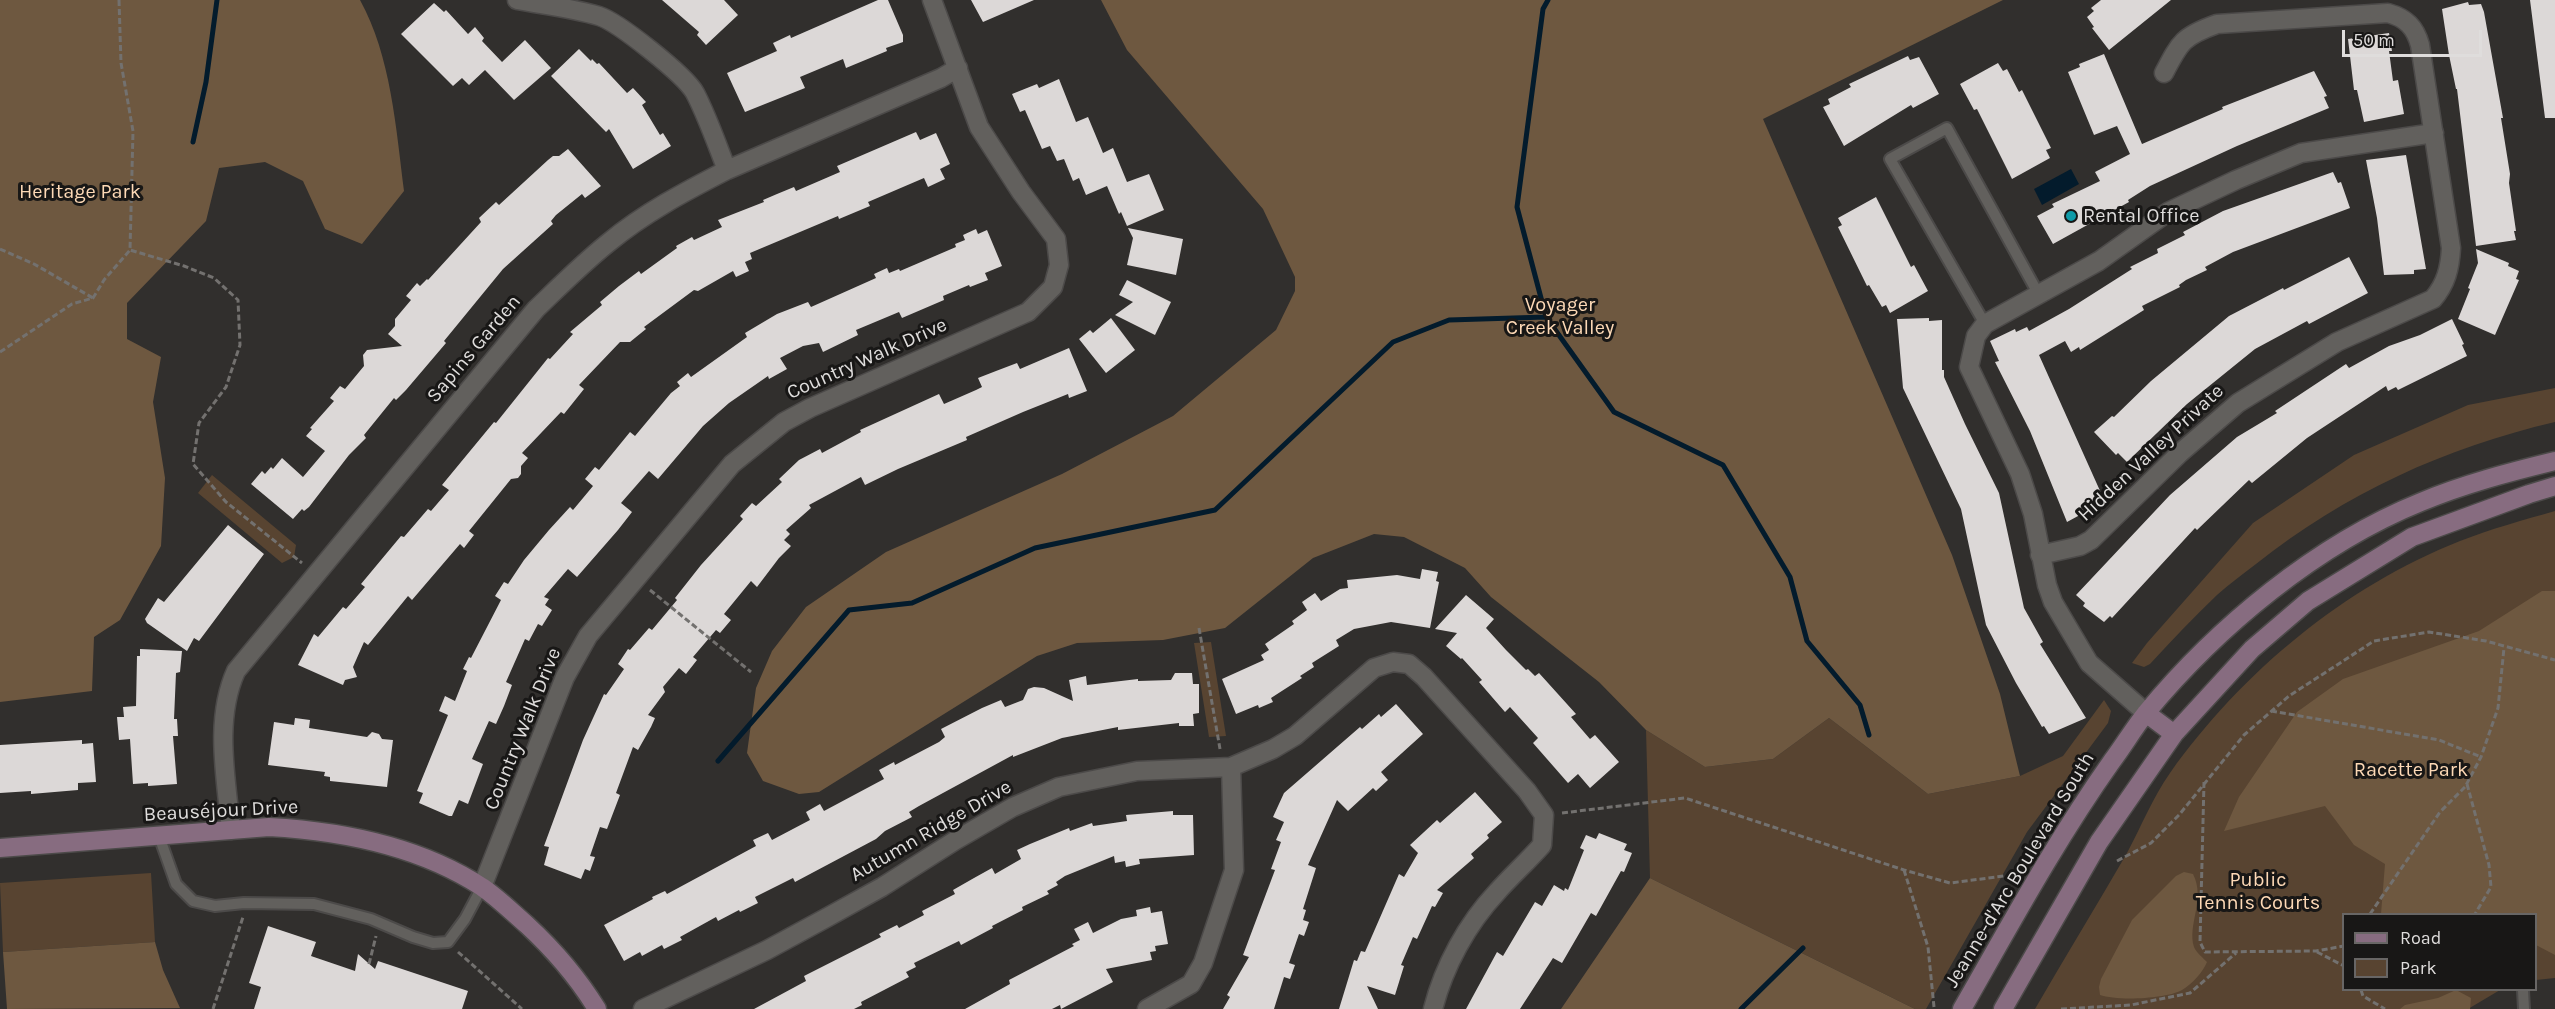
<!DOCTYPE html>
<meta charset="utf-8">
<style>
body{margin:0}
#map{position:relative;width:2555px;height:1009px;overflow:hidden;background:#312f2d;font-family:Karla,sans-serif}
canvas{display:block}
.legend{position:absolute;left:2342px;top:913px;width:195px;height:78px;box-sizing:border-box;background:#181716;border:2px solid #686665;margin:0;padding:8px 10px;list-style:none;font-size:18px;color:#dfdddc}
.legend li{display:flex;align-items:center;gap:12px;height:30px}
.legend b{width:30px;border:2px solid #686665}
.scale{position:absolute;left:2342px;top:30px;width:140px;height:27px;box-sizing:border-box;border:3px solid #dfdddc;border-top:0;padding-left:8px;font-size:18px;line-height:21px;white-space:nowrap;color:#dfdddc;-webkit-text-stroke:4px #181716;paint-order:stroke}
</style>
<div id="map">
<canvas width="2555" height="1009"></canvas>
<ul class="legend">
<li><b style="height:8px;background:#876c80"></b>Road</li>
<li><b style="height:16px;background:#584431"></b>Park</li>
</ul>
<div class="scale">50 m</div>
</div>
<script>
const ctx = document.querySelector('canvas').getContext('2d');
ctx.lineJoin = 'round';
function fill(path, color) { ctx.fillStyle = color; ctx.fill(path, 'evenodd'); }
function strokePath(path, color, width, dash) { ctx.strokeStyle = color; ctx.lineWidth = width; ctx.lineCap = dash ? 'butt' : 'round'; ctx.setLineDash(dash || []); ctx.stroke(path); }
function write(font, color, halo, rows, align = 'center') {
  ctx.font = font + ' Karla,sans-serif'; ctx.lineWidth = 6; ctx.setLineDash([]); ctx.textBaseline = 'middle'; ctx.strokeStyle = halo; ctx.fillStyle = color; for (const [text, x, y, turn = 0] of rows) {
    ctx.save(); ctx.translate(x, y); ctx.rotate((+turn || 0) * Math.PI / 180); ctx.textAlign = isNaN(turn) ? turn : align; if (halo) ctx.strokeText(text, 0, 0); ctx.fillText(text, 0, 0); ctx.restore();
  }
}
const green = new Path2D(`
 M2555,388V422C2444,448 2346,493 2256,564C2243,574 2229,584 2217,595C2194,617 2172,640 2150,664L2144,667L2132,663L2147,643L2253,523L2354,455L2468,405Z
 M212,475L296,545L294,557L282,563L198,493Z
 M2555,511V978L2536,980V914H2344V990H2500L2468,1009H2035C2065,957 2097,905 2127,853C2141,827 2153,797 2170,773C2242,672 2344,587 2460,541C2491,529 2523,520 2555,511Z
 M1211,642L1226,736L1209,737L1194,643Z
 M2104,700L2111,711L2108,723L2027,832L1926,1009H1915L1650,878L1646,730L1705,767L1773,759L1829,718L1928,794L2020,776L2063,756Z
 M151,873L155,942L3,952L0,883Z`);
const forest = new Path2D(`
 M0,0H360C391,56 396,128 404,191L362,244L325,229L303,181L265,162L219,168L206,221L127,303V339L161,357L153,402L165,478L161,546L120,620L94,637L92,691L0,702Z
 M1101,0H2003L1763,119L1952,555L2000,694L2020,776L1928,794L1829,718L1773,759L1705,767L1646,730L1599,682L1491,597L1465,568L1404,537L1374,534L1313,558L1225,628L1163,640L1077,643L1037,656L819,792L799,794L763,781L747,753L756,688L772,651L806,607L886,552L1062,474L1173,416L1276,330L1295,291V277L1263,209L1127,50Z
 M2542,591H2555V955L2536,945V914H2381L2385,864L2354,845L2325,806L2224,831L2239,797L2297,712L2343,679L2479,631Z
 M2184,872L2193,874C2206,899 2187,925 2194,947C2196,952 2203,958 2207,962C2203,972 2192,984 2182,990C2166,999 2117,1001 2100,995L2099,987L2101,979L2132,920L2176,876Z
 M1650,878L1915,1009H1561Z
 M155,942L163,970L180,1008L7,1009L3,952Z
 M2456,990L2471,998L2470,1009H2400L2405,1005L2438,998Z`);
const water = new Path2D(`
 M2071,169L2079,184L2042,205L2034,189Z`);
const stream = new Path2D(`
 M1548,0L1543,9L1517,207L1546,317L1614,412L1723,465L1790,577L1807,641L1860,705L1869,735
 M193,142L206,82L217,0
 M718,761L849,610L912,603L1035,548L1215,510L1393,342L1449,320L1546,317
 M1741,1009L1803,948`);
const building = new Path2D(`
 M662,0H724L738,15L706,45L697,35L699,32Z
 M878,0H888L903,35V42L886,48L887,51L846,68L843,59L800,77L805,88L745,112L727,73L777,51L773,43L790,35L791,38Z
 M971,0H1034L983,22Z
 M2101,0H2171L2109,50L2092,28L2094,27L2087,17L2094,11L2091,8Z
 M2530,0H2555V118H2545Z
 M2468,2L2469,5L2481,4L2484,12L2503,118H2501L2510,174L2509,183L2516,231H2514L2516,240L2476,246L2457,89H2456L2449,55L2442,9Z
 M434,3L444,12L446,10L468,34L475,27L484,38L482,41L502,62L525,40L551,68L514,100L485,70L469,85L462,78L453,86L401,34Z
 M2389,33L2392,51H2389L2393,81L2398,80L2404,114L2364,122L2357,90H2354L2348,39Z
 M579,49L591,61L592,59L597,64L599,63L627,93L633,88L646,102L642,105L660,135L663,133L671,146L633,169L609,129L606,132L551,76Z
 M2104,54L2142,144L2223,109L2222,107L2314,71L2327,96L2324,97L2329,108L2237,146L2150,186L2128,200L2129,202L2053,244L2037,216L2054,207L2052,204L2100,181L2095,172L2130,154L2117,126L2094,135L2068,72L2080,67L2079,64Z
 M1908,56L1910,60L1919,57L1939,94L1913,108L1911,105L1844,146L1823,107L1830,104L1828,99L1851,87L1849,84Z
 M1998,63L2003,71L2007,69L2019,92L2022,90L2051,148L2046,150L2050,158L2012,179L1977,109L1974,110L1960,84Z
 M1059,79L1076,122L1088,117L1103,153L1113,148L1127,182L1149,174L1164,210L1127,226L1121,212L1119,214L1107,186L1086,195L1079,178L1073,181L1064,159L1057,161L1050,146L1042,149L1025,110L1020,112L1012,94L1037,84L1039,88Z
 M916,132L920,140L936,133L950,164L940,169L945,179L928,187L924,178L868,202L870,206L839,219L838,216L750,253L752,259L745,262L749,271L736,277L733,271L698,291L694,290L644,327L646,329L630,342H620L579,385L584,389L564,414L561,412L522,453L528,458L521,466V474L518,478L511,479L469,531L474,535L464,548L460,544L412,600L408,596L368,645L364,642L353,667L357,677L345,680L343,685L298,665L314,634L318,637L343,607L346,609L365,587L361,584L401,536L404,537L428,509L431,511L449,490L442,485L494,422L496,423L548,358L550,359L573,334L570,332L602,305L600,302L619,286L639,271L641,274L677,248L676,246L692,237L694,240L722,227L718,220L764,202L763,200L777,194L794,187L796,191L840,172L837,166Z
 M568,149L601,186L585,198L582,194L556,215L551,221L553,224L503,269L444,341L446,343L406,390L396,400L394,398L364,435L366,438L349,455L309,507L304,511L302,509L293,519L251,484L262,471L265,474L271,467L273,469L282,458L303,477L325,451L306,436L312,429L310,428L334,401L330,398L340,386L345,389L364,366L363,355L367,350L402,346L388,334L395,326V319L411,300L406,296L417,283L420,286L427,279L428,280L481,222L479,218L496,202L499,205L548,160L553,156H559Z
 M2406,155L2426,269L2414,270V274L2384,275L2377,218L2366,160Z
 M2333,172L2338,183L2341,182L2350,208L2233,252L2205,267L2207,270L2186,280L2179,285L2180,287L2142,306L2144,310L2080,350L2079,347L2071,352L2065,341L2039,355L2101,493L2098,494L2102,503L2067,522L2030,431L1995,362L1999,361L1990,341L2015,329L2016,332L2027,327L2029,331L2069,309L2132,269L2130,267L2158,253L2157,249L2185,235L2183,232L2223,211Z
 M1876,197L1911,267L1914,265L1928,291L1890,313L1886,305L1882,307L1869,285L1867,286L1838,227L1842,225L1838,218Z
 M1128,228L1183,239L1176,275L1127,265L1133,238Z
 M976,229L978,234L987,230L1002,266L985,273L988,280L970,287L969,285L943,296L944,300L902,318L899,312L856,330L858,335L823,352L819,343L803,346L780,358L787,369L769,379L768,376L729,403L703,426L658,479L649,471L621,503L632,512L618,530L577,577L568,569L544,597L549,599L545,605L552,610L542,626L538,624L529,641L525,639L506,682L512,685L504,706L496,724L489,721L472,759L483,764L468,804L459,800L452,816H449L419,803L423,793L417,791L448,715L439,711L445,696L455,701L467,671L463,669L469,657L471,658L501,600L495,596L504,582L508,584L524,560L549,530L570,507L573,510L593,486L585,479L595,467L599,470L630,432L635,436L671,393L680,386L677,382L688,373L691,377L747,337L745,333L777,314L808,302L811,307L876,278L874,274L887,268L889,273L899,269L900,271L956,247L955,244L965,240L963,235Z
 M2476,249L2509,263L2508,266L2519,271L2516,279L2519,280L2495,335L2458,319L2470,289L2468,288L2478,263Z
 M2349,257L2368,293L2309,324L2307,321L2255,349L2187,404L2127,462L2118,453L2116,455L2094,432L2112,416L2114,417L2151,381L2229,316L2283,288L2284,290Z
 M1127,280L1171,302L1155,335L1115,315L1133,302L1119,295Z
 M1111,318L1135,350L1106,373L1079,339L1090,330L1093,333Z
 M1929,318V321L1942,320V370H1944V377L1965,424L1999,493L2024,608L2043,642L2040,644L2086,718L2049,734L2044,726L2042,727L2016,683L1986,625L1961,509L1903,388L1897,319Z
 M2452,319L2464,344L2462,345L2467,356L2398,390L2396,387L2388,391L2386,386L2307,438L2252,483L2249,480L2197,530L2195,528L2112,618L2110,616L2104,622L2083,606L2085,603L2076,595L2170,495L2237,437L2277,413L2275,411L2346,364L2349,368L2389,346L2420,335Z
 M1069,348L1087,391L1069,398L1068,394L1023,412L966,437L967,440L898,469L865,485L861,477L809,505L811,508L786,530L790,534L784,540L791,546L779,558L757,587L751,581L724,614L731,620L720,633L716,630L693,657L697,660L686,674L679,668L663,687L665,692L648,715L655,718L651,727L638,750L633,747L616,793L620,795L607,829L600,827L590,856L595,857L590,871L585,869L581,879L544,865L549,847L544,846L583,740L604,694L606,695L624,669L618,664L628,649L630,650L649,628L652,630L677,600L675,598L701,565L743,519L740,516L752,503L756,506L782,482L779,479L799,460L820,449L822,453L861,432L860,430L939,394L944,404L976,390L982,387L978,378L996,371L1017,363L1020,369Z
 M228,525L264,554L199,641L194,638L187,651L147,623L145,619L158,598L164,602Z
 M1422,569L1438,572L1436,581L1439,582L1430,628L1391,622L1354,629L1336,640L1339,646L1312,663L1314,667L1300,676L1302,678L1271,698L1273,702L1259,708L1258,705L1236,714L1222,679L1264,660L1261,655L1269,650L1265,644L1294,624L1292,621L1307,610L1302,602L1315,593L1321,601L1340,589L1348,588L1347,580L1397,575L1420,579Z
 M1466,595L1494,619L1486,628L1506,650L1526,670L1528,669L1535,676L1539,673L1576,714L1571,717L1590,739L1595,735L1619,762L1590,788L1578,774L1568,783L1533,743L1538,738L1510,707L1505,712L1479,682L1482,680L1462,658L1461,659L1446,646L1457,633L1435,629Z
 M140,649L182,651L180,672L176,673L174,719H177L178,736H173L177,784L148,786V783L133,784L130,739L119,740L117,717H124L123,707L136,706L137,656H140Z
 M1175,673H1192L1193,684H1199V713L1193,714L1194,726H1179V723L1118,730V727L1062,738L1013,757V755L919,806L909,812L912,817L885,831L876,839L795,882L793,878L755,897L758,903L740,912L739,910L718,921L716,917L680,937L682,940L664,949L662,945L642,956L640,952L624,961L604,925L653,899L652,897L665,891L667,894L756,846L753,840L768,833L772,840L810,820L806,812L820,804L824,811L884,779L879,770L894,762L895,765L939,742L945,737L941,729L982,708L1001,700L1005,707L1023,700L1028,689L1034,687L1044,688L1073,701L1069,680L1086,676L1087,685L1138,679V681L1171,680Z
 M1396,704L1423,734L1381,772L1388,780L1376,791L1373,788L1348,811L1337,800L1308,865L1316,868L1303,909L1306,910L1303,920L1309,922L1304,936L1299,934L1289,963L1295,965L1290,979L1284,977L1274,1009H1223L1230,997L1227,995L1249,957L1243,955L1275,870L1271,869L1281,842L1276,840L1284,822L1273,817L1284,793L1360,727L1362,729L1379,714L1381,717Z
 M295,718L310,720L309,728L367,737L372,732L379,734L382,739L393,740L387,787L330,781V777L324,776L325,772L268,765L274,722L294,725Z
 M82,740V744L93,743L96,782L78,783V790L31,794V791L0,793V745Z
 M1475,792L1502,822L1487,835L1489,838L1471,854L1474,858L1437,890L1443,893L1435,907L1432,906L1417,939L1413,937L1401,965L1404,966L1395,995L1367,986L1378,1009H1339L1354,960L1357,961L1361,951L1365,952L1399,874L1404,877L1418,853L1410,845L1437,820L1440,823Z
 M1173,811V815H1193L1194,855L1139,859L1140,864L1126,867L1125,861L1115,863L1114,856L1065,876L1056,882L1058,885L1047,891L1049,894L1022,907L1023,910L992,926L993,928L961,945L959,941L914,963L916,967L906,972L909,977L861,1002L862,1005L854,1009H754L806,981L804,976L881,937L879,934L897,925L899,928L924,915L922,911L955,894L953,890L974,878L992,868L995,874L1021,859L1017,850L1030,844L1069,828L1070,831L1092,823L1093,826L1127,821L1126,815Z
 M1599,833L1627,844L1624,850L1632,853L1624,872L1621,871L1596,916L1591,913L1562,963L1553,958L1520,1009H1466L1497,952L1503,956L1535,902L1542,906L1554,885L1564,891L1565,888L1568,890L1584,850L1580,848L1586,835L1596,839Z
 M1150,907L1151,913L1162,911L1168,944L1155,946L1156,951L1150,952L1152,960L1106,969L1113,982L1061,1009L1060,1005L1052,1009H965L1010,984L1009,980L1074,946L1072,944L1080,940L1074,929L1088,922L1093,933L1121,919L1137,916L1136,910Z
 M268,926L316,942L311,956L355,971L358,954L375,969L378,961L468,991L462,1009H254L261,987L249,983Z`);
const path = new Path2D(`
 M119,0L121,63L133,131L130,250L184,266L214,278L238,300L240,345L226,387L199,423L193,464L226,502L302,563
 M0,249L34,264L93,298
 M0,352L72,304L93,298L104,280L130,250
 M650,590L751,672
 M1199,628L1220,749
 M2271,711L2439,740L2481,757
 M2204,782L2200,942L2205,952L2316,951L2344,946
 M2467,784L2489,865L2491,887L2475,914
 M1562,813L1685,798L1904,870L1950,883L2004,876L2010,877
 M2117,861L2151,843L2179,815L2244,735L2289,696L2374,641L2429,632L2486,641L2555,660
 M1904,870L1928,947L1934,1007
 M2370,914L2440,812L2465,787L2481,757L2498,708L2504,648
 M458,952L522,1009
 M2317,952L2344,966
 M369,964L376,936
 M2361,990L2363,996L2385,1009
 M213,1009L243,917
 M2061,1009L2131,1005L2190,993L2236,953`);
const lane = new Path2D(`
 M1985,324L1890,159L1947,128L2039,295
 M159,836L176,884L193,901L215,906L244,903L314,904L371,919L413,937L433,943L448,942L465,919L482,887
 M2523,990L2524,1009`);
const street = new Path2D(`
 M517,0C544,5 572,8 599,16C618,22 685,75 695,93C708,118 717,145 727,170
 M2040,555L2080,546L2091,540L2180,453L2238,403L2337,342L2433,299C2446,284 2450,268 2451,248L2420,45C2415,27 2406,18 2388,13L2217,24C2183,36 2180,42 2164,73
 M2146,713L2089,663L2053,602L2047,585L2033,514L2020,474L1969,367L1976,336L1985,324L2099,261L2168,212L2236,180L2301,153L2434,133
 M231,830C226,777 214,720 236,671L536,309C560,286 583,263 608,243C644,213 686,191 727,170L941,78L958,68
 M482,887L565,677L588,636L732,464L784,422L810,408L1028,312L1053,287L1059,265L1056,239L1021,192L979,127L932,0
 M643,1009L767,950L826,918L882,887L956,840L1013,807L1059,787L1137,771L1231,767L1273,749L1295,736L1374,668L1393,662L1409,664L1424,677L1527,791L1544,815L1542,845C1528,861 1511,876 1497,892C1467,924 1444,966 1433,1009
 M1147,1009L1191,984L1203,963L1234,870L1231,767`);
const secondary = new Path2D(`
 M2146,713L2174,734
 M0,848L269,827C342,831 419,846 482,887C498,898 512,912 527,925C554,950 578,978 597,1009
 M1962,1009C2010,925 2056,840 2112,761C2124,745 2134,728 2146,713C2217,627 2317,544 2421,502C2464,484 2510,472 2555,461
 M2003,1009L2099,842L2174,734L2252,649L2308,601L2412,537L2529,494L2555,486`);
const markers = [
 [2071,216,6,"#0f9aa8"]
];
const parkNames = [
 ["Heritage Park",80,192],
 ["Voyager",1560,305],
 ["Creek Valley",1560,328],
 ["Racette Park",2411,770],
 ["Public",2258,880],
 ["Tennis Courts",2258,903]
];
const poiNames = [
 ["Rental Office",2083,216]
];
const streetNames = [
 ["Sapins Garden",474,349,-50],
 ["Country Walk Drive",867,359,-24],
 ["Hidden Valley Private",2151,453,-43],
 ["Country Walk Drive",523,729,-68],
 ["Beauséjour Drive",221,811,-3],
 ["Autumn Ridge Drive",931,831,-30],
 ["Jeanne-d'Arc Boulevard South",2020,870,-59]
];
fill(green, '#584431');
fill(forest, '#6e5840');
fill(water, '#031b2c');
strokePath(stream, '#031b2c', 5);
fill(building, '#dcd8d7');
strokePath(lane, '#4c4a49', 14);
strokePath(street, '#4c4a49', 21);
strokePath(secondary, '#4c4a49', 21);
strokePath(path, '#73716f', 3, [6, 3]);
strokePath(lane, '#62605d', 10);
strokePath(street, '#62605d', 18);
strokePath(secondary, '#876c80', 18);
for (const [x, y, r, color] of markers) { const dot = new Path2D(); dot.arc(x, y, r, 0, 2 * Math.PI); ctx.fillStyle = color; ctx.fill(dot); strokePath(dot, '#181716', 2); }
write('20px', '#fdd9b6', '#181716', parkNames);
write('20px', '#dfdddc', '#181716', poiNames, 'left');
write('20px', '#dfdddc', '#181716', streetNames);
</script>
